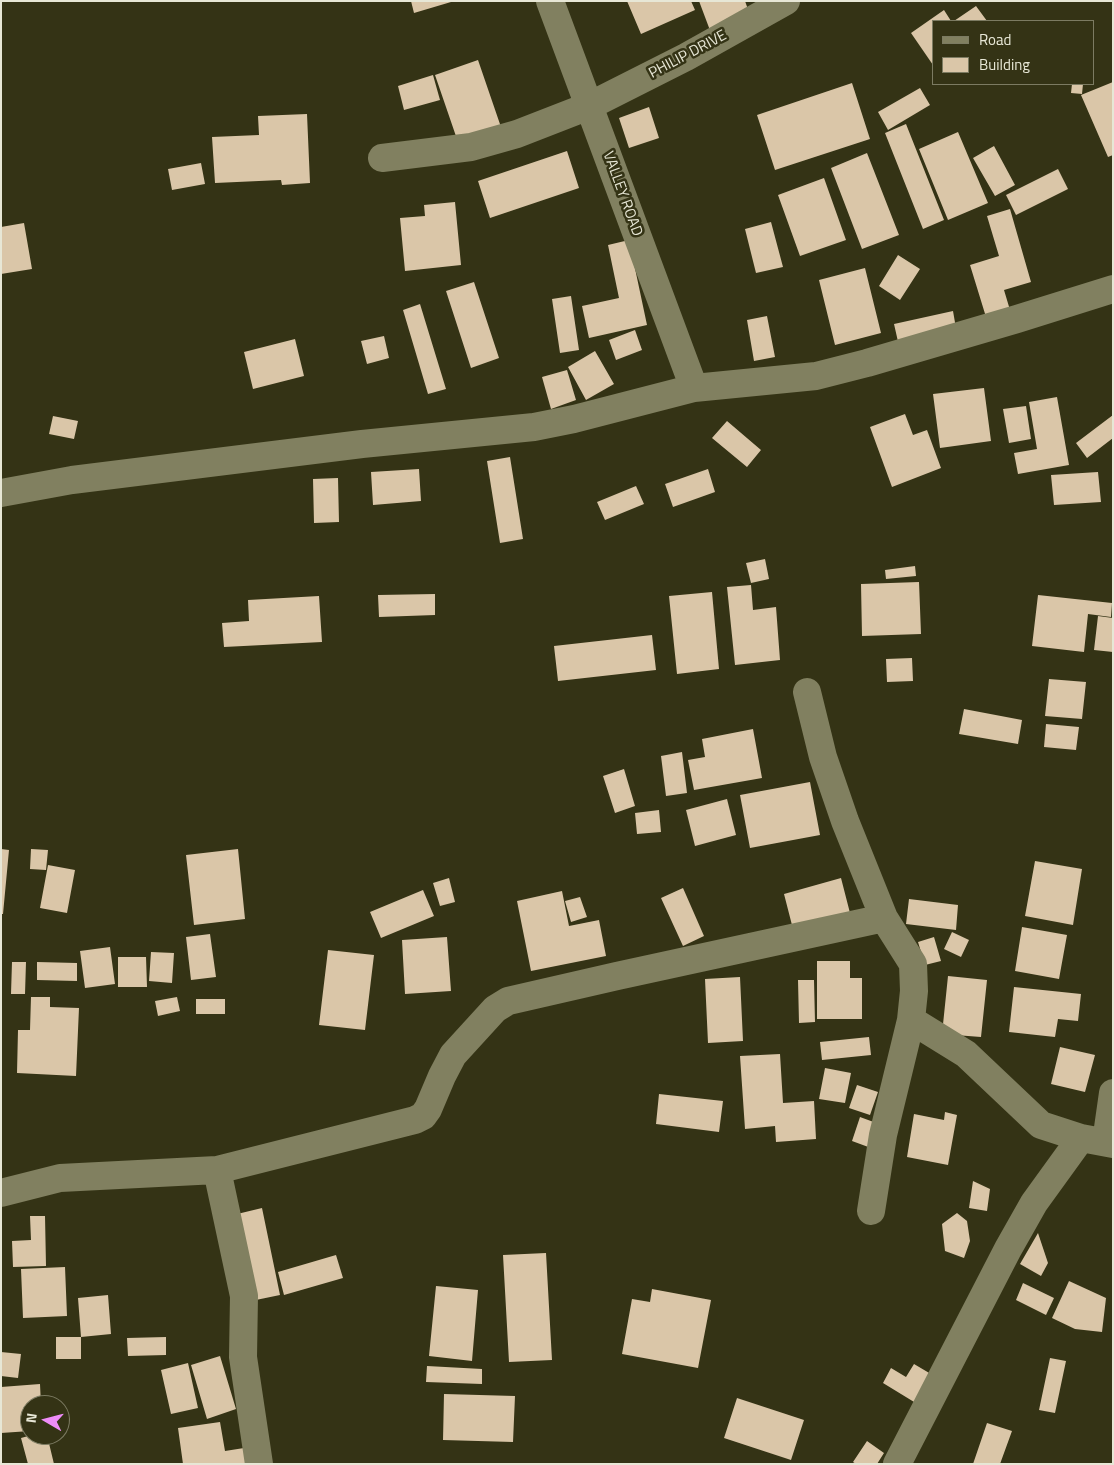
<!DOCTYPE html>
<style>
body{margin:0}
#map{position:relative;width:1114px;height:1465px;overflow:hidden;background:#343315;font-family:"Titillium Web",sans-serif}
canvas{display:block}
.frame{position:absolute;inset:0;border:2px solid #e7e7d6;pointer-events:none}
.legend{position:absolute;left:932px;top:20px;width:162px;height:65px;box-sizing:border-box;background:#343315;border:1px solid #7c7b62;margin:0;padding:6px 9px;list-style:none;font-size:15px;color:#e7e7d6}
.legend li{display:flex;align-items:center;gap:10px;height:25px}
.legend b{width:25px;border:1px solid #7c7b62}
.north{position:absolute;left:20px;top:1395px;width:50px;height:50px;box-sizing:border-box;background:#343315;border:1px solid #7c7b62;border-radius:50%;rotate:278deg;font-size:14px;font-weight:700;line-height:20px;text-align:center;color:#e7e7d6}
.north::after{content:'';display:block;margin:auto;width:18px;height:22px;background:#ee8cf8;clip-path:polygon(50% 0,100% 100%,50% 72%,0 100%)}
</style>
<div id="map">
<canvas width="1114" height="1465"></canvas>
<div class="frame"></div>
<ul class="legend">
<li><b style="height:6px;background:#818060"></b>Road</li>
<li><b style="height:14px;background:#dac6a8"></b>Building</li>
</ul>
<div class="north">N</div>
</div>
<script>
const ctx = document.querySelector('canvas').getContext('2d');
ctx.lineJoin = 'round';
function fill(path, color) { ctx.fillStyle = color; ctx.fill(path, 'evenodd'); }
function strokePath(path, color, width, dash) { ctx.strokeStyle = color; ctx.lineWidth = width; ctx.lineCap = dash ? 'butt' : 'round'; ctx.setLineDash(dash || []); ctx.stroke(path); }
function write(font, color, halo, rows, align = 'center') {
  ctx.font = font + ' "Titillium Web",sans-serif'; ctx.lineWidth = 5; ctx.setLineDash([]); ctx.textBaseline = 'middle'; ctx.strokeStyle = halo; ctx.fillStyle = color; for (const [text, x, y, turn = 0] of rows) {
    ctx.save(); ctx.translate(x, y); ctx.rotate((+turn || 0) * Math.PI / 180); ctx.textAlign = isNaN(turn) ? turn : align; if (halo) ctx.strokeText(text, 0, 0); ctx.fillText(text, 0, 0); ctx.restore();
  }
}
const building = new Path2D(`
 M411,1H451V2L414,13Z
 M627,1H691L695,10L641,34Z
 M699,1H745L751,18L711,33Z
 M976,6L987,21H954Z
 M944,10L951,21H933V65L911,33Z
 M478,60L502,130L459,145L435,75Z
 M433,75L440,100L404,110L398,86Z
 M1113,82V155L1108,157L1081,95Z
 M852,83L870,139L775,170L757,115Z
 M1072,84H1083L1082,94L1071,93Z
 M920,88L930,105L888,130L878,112Z
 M649,107L659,138L629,148L619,118Z
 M307,114L310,183L282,185L281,180L215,183L212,137L259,135L258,116Z
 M906,124L944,220L923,229L885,133Z
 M958,132L988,203L948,220L919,149Z
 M994,146L1015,185L995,196L973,158Z
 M567,151L579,188L490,218L478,181Z
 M867,153L899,235L862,249L831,168Z
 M201,163L205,184L172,190L168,169Z
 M1058,169L1068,189L1016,215L1006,195Z
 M824,178L846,240L800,256L778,195Z
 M455,202L461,265L405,271L400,218L425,216L424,205Z
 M1010,209L1031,282L1004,290L1010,310L986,317L970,265L999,256L987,216Z
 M771,222L783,267L756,273L745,229Z
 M24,223L32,269L1,274V227Z
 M629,240L647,325L589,338L582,306L619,298L608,245Z
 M898,255L920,269L900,300L879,286Z
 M865,268L881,333L835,345L819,280Z
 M474,282L499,358L471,368L446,291Z
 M571,296L579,350L560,353L552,299Z
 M420,304L446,389L428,394L403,310Z
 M953,311L957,334L899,346L894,324Z
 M767,316L775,357L754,361L747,320Z
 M635,330L642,350L616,360L609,340Z
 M384,336L389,358L367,364L361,341Z
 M295,339L304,376L253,389L244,352Z
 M595,351L614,384L586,400L568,367Z
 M567,370L576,400L551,409L542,377Z
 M984,388L991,441L940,448L933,394Z
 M1057,397L1069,465L1018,474L1014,453L1037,449L1029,402Z
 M1026,406L1031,439L1009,443L1003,409Z
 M905,414L913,435L927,430L941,468L892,487L870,427Z
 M1113,415V438L1087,458L1076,443Z
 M53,416L78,421L74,439L49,434Z
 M727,421L761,450L747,467L712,438Z
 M510,457L523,539L500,543L487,461Z
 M419,469L421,501L373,505L371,472Z
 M708,469L715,492L673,507L665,484Z
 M1098,472L1101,502L1054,505L1051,475Z
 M338,478L339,522L314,523L313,479Z
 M636,486L644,504L605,520L597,502Z
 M765,559L769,579L751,583L746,563Z
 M915,566L916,576L886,579L885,570Z
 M919,582L921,634L862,636L861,584Z
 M751,585L753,610L776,607L780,660L735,665L727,587Z
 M712,592L719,669L677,674L669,596Z
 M435,594V615L379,617L378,595Z
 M1038,595L1112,603L1111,617L1088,614L1084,652L1032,646Z
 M319,596L322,642L224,647L222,623L249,621L248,600Z
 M1098,616L1113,618V652L1094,650Z
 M652,635L656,670L558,681L554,646Z
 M912,658L913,681L887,682L886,659Z
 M1049,679L1086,682L1082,719L1045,716Z
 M964,709L1022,720L1018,744L959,734Z
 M1046,724L1079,727L1076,750L1044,747Z
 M753,729L762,778L694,790L688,760L705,757L702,739Z
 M682,752L687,793L666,796L661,756Z
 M624,769L635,806L615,813L603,776Z
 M810,782L820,835L750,848L740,795Z
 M727,799L736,835L695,846L686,810Z
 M659,810L661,832L637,834L635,813Z
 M1,849L9,850L3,914H1Z
 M31,849L48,850L46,870L30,869Z
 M238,849L245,919L194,925L186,855Z
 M1035,861L1082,869L1073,925L1025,916Z
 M48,865L75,870L67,913L40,908Z
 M449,878L455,902L440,906L433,883Z
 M841,878L850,913L793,929L784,894Z
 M683,888L704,936L683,946L661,898Z
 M423,890L434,916L381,938L370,912Z
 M562,891L569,926L599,920L606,956L531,971L517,901Z
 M580,897L587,917L571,922L565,901Z
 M909,899L958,905L956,930L906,924Z
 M1022,927L1067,935L1059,979L1015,971Z
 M952,932L969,940L961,957L944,949Z
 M210,934L216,977L191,980L186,937Z
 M447,937L451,991L405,994L402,940Z
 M934,937L941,961L925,965L918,942Z
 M110,947L115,984L85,988L80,951Z
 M328,950L374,955L365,1030L319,1025Z
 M151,952L174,953L172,983L149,981Z
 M118,957H146L147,987H118Z
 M817,961H850V978H862V1019H817Z
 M12,962H26L25,994H11Z
 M37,962L77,963V981L37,980Z
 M948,976L987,980L981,1037L942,1034Z
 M740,977L743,1041L708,1043L705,979Z
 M798,980H814L815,1022L799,1023Z
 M1014,987L1081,994L1078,1021L1058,1019L1055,1037L1009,1032Z
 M31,997H50V1007L79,1008L76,1076L17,1073L18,1030H30Z
 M177,997L180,1011L158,1016L155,1001Z
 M196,999H225V1014H196Z
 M869,1037L871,1055L822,1060L820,1042Z
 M1060,1047L1095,1055L1085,1092L1051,1084Z
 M780,1054L783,1103L814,1101L816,1139L776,1142L775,1126L745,1129L740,1056Z
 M825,1068L851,1073L845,1103L819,1099Z
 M857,1085L878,1092L870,1115L849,1108Z
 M659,1094L723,1101L719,1132L656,1124Z
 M945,1112L957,1115L948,1165L907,1157L914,1114L944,1120Z
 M860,1117L879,1124L871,1148L852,1141Z
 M973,1181L990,1189L987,1211L969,1208Z
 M262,1208L280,1295L251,1301L233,1215Z
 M957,1213L967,1221L970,1241L964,1258L945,1251L942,1224Z
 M30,1216H45L46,1266L13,1267L12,1241L31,1240Z
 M1038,1233L1048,1263L1041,1276L1020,1264Z
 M546,1253L552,1360L509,1362L503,1255Z
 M336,1255L343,1278L284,1295L278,1272Z
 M65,1267L67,1316L23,1318L21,1269Z
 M1069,1281L1106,1298L1102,1332L1075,1329L1052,1318Z
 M1023,1283L1054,1298L1046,1315L1016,1300Z
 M436,1286L478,1290L472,1361L429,1356Z
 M652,1289L711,1300L698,1368L622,1354L632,1299L650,1302Z
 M108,1295L111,1334L81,1337L78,1298Z
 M56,1337H81V1359H56Z
 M166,1337V1355L128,1356L127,1338Z
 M1,1352L21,1354L18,1378L1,1376Z
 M220,1356L236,1409L207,1419L191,1365Z
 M1050,1358L1066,1361L1055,1413L1039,1410Z
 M188,1363L198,1408L171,1414L161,1370Z
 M914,1364L936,1377L919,1405L883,1383L891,1368L906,1377Z
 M427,1366L482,1369V1384L426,1382Z
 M40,1384L41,1405H30V1431L1,1433V1387Z
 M444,1394L515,1396L513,1442L443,1440Z
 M737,1398L804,1420L791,1460L724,1438Z
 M220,1422L225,1451L244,1448L247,1464H183L178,1428Z
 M987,1423L1012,1431L1000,1464H973Z
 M32,1435H47L54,1464H28L21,1438Z
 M867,1441L884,1453L877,1464H856L853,1462Z`);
const minor = new Path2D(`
 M550,1L694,388
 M382,158L471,147L517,134L589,106L686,57L786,1
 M1,493L72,480L362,444L534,427L574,419L694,388L816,376L867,363L1017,319L1113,289
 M807,692L823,757L845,821L884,918L913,964L914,991L911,1020L883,1135L871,1211
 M911,1020L966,1054L1041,1125L1081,1138L1113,1144
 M1106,1142L1113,1093
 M217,1170L244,1296L243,1357L259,1464
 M1,1193L60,1178L217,1170L415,1120L423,1116L428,1109L442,1076L453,1055L495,1009L508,1001L617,976L884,918
 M897,1464L1008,1249L1034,1203L1081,1138`);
const streetNames = [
 ["PHILIP DRIVE",688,55,-28],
 ["VALLEY ROAD",622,194,70]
];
fill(building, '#dac6a8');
strokePath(minor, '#818060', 28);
write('15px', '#e7e7d6', '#343315', streetNames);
</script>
